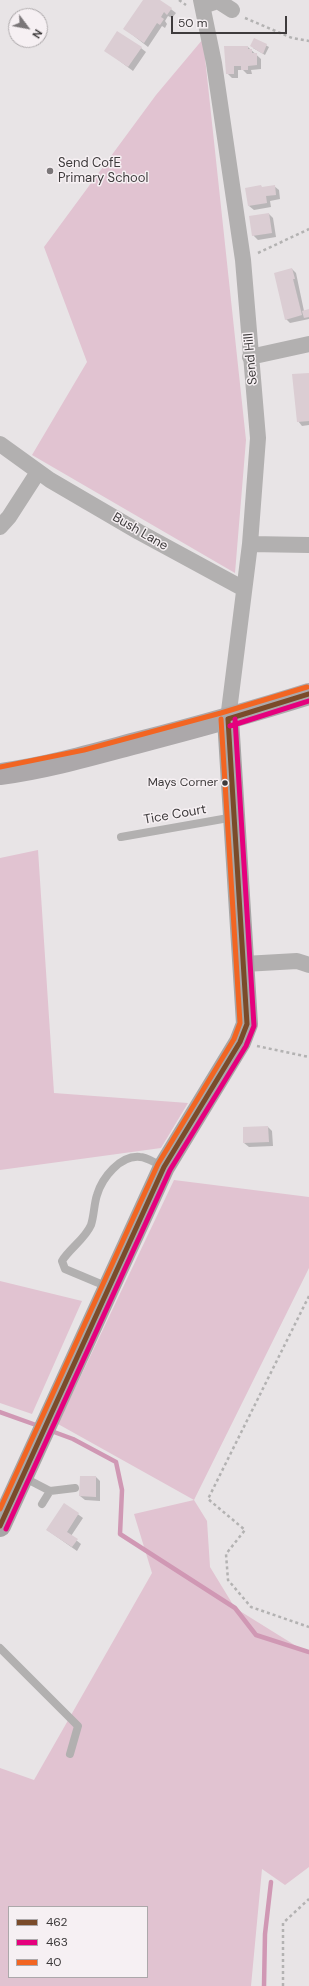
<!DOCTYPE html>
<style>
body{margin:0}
#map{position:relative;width:309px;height:1986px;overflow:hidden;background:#e8e4e6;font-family:"DM Sans",sans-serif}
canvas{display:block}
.legend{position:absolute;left:8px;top:1906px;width:140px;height:72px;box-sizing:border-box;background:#f6f0f3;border:1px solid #aca8aa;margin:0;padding:5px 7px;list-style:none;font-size:12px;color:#3e3b3c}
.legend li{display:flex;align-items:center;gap:8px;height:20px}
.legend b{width:20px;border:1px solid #aca8aa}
.north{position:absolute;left:8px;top:8px;width:40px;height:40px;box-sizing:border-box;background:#f6f0f3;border:1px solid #aca8aa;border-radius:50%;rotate:122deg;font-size:11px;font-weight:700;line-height:16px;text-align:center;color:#3e3b3c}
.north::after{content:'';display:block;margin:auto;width:14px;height:18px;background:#7a7678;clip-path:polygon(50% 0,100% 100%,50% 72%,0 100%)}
.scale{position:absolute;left:171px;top:16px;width:116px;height:18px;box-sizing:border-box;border:2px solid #3e3b3c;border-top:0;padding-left:5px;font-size:12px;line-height:14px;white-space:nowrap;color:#3e3b3c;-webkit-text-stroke:3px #f6f0f3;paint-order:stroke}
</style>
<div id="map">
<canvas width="309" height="1986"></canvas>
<ul class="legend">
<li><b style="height:5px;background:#7a4b2a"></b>462</li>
<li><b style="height:5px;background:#e5007d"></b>463</li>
<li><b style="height:5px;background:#f26522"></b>40</li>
</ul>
<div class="north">N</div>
<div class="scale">50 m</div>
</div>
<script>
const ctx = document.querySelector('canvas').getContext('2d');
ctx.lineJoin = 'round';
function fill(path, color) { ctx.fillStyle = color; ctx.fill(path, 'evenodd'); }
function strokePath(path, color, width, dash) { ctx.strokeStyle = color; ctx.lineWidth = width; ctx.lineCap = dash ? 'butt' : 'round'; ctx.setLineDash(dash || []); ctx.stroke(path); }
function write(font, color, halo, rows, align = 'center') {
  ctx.font = font + ' "DM Sans",sans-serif'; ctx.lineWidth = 3; ctx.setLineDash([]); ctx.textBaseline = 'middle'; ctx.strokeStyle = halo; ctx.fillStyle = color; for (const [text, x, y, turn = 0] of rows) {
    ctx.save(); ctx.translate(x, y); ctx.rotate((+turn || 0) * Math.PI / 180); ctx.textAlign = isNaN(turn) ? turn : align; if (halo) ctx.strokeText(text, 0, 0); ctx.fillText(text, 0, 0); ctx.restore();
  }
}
const green = new Path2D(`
 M203,39L246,440L235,573L32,455L87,362L44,247L156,95Z
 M38,850L54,1093L188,1103L161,1148L0,1170V858Z
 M174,1180L309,1197V1268L194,1500L207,1521L210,1567L235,1608L309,1654V1867L285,1885L262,1869L251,1986H0V1768L34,1780L152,1573L134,1514L194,1500L58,1424ZM9,1907H147V1977H9Z
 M0,1281L82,1301L32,1414L0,1403Z`);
const shadow = new Path2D(`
 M144,0H159L176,13L172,18L168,16L165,21L167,24L165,28L162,26L148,47L125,29Z
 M254,39L269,47L265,55L253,48Z
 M248,47L261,59V69L251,70L252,74H247L243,70H238V78H232L227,73Z
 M141,48L146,52L133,71L105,50Z
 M274,186L279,190L280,199L270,201L271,207L254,210L249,206L262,188Z
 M269,214L273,218L276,237L258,240L253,235Z
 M292,269L296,273L304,311L309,310V319L290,323L286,319Z
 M309,374V425L302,426L298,421Z
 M268,1127L272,1131L273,1146L249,1147L244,1143Z
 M96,1477L100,1481V1501L85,1500L80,1496Z
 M64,1504L83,1518L71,1536L81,1544L77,1551L47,1530Z`);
const stream = new Path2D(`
 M0,1412L36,1425
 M54,1432L73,1439L116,1462L122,1490L120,1534L235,1608L256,1635L309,1652
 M264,1986L265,1934L271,1882`);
const building = new Path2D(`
 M143,0H160L172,8L167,15L164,12L161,17L164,19L160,25L157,23L144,43L123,29Z
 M117,31L142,47L128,67L104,51Z
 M254,38L267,44L263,54L250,46Z
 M224,46H248V49H252V53H257V65L248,66V70H241V66H234V74H226Z
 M261,185L262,187L275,185L276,195L266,196L267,203L248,206L245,188Z
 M269,213L272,233L252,236L249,216Z
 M292,268L295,279H293L302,315L285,320L274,273Z
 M309,309V317L304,318L302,311Z
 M309,373V421L297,422L292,374Z
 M268,1126L269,1142L243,1143V1127Z
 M80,1476H96V1497L79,1496Z
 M64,1503L79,1513L67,1532L78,1539L72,1547L46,1530Z`);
const path = new Path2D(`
 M179,0L186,5
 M245,18L292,38L309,41
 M258,253L309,229
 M257,1046L309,1057
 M309,1296L208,1499L245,1530L226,1554L228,1580L251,1607L309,1627
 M283,1986V1923L309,1899`);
const service = new Path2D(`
 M121,837L234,817
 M108,1287L65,1269L62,1261C70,1248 85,1239 91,1225C94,1216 94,1204 97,1195C102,1178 120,1155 140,1157C147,1157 156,1164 163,1166
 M23,1477L50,1491L75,1488
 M42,1504L50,1491
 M0,1648L78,1726L70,1754`);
const minor = new Path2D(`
 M201,0L214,63L243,260L258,438L250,544L228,719
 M218,1L232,10
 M203,6L221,0
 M250,357L309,344
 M0,444L50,480L139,532L244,589
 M0,527L9,517L38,472
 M250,544L309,545
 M244,964L297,961L309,965`);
const secondary = new Path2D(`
 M0,1526L164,1167L240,1042L247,1024L228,719`);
const primary = new Path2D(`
 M0,774C46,768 91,755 136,743C194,728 252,712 309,694`);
const bus1 = new Path2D(`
 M228,719L309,694
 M0,1526L164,1167L240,1042L247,1024L228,719`);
const bus2 = new Path2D(`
 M230,726L309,701
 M6,1529L170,1170L246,1046L254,1026L235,719`);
const bus3 = new Path2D(`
 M0,767L84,750L221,713L307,687
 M0,1509L158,1164L234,1039L240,1023L221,719`);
const markers = [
 [50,171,4,"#7a7678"],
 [225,783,3.5,"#3e3b3c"]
];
const busNames = [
 ["Mays Corner",218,783]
];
const poiNames = [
 ["Send CofE",58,164],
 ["Primary School",58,179]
];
const streetNames = [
 ["Send Hill",251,359,-95],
 ["Bush Lane",140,532,30],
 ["Tice Court",175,815,-10]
];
fill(green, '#e1c3d1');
fill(shadow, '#0003');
strokePath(stream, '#d098b4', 4.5);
fill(building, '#dbcdd3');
strokePath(path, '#b3b2b2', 2.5, [3, 3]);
strokePath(service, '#b2b0b0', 8);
strokePath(minor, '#b2b0b0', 16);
strokePath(secondary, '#a7a6a6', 22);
strokePath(primary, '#aca8aa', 22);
strokePath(bus1, '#7a4b2a', 5);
strokePath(bus2, '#e5007d', 5);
strokePath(bus3, '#f26522', 5);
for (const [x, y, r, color] of markers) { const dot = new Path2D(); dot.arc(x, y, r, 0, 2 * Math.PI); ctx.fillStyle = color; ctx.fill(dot); strokePath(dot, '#f6f0f3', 1.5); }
write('12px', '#3e3b3c', '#f6f0f3', busNames, 'right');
write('13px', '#3e3b3c', '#f6f0f3', poiNames, 'left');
write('13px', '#3e3b3c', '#f6f0f3', streetNames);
</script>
